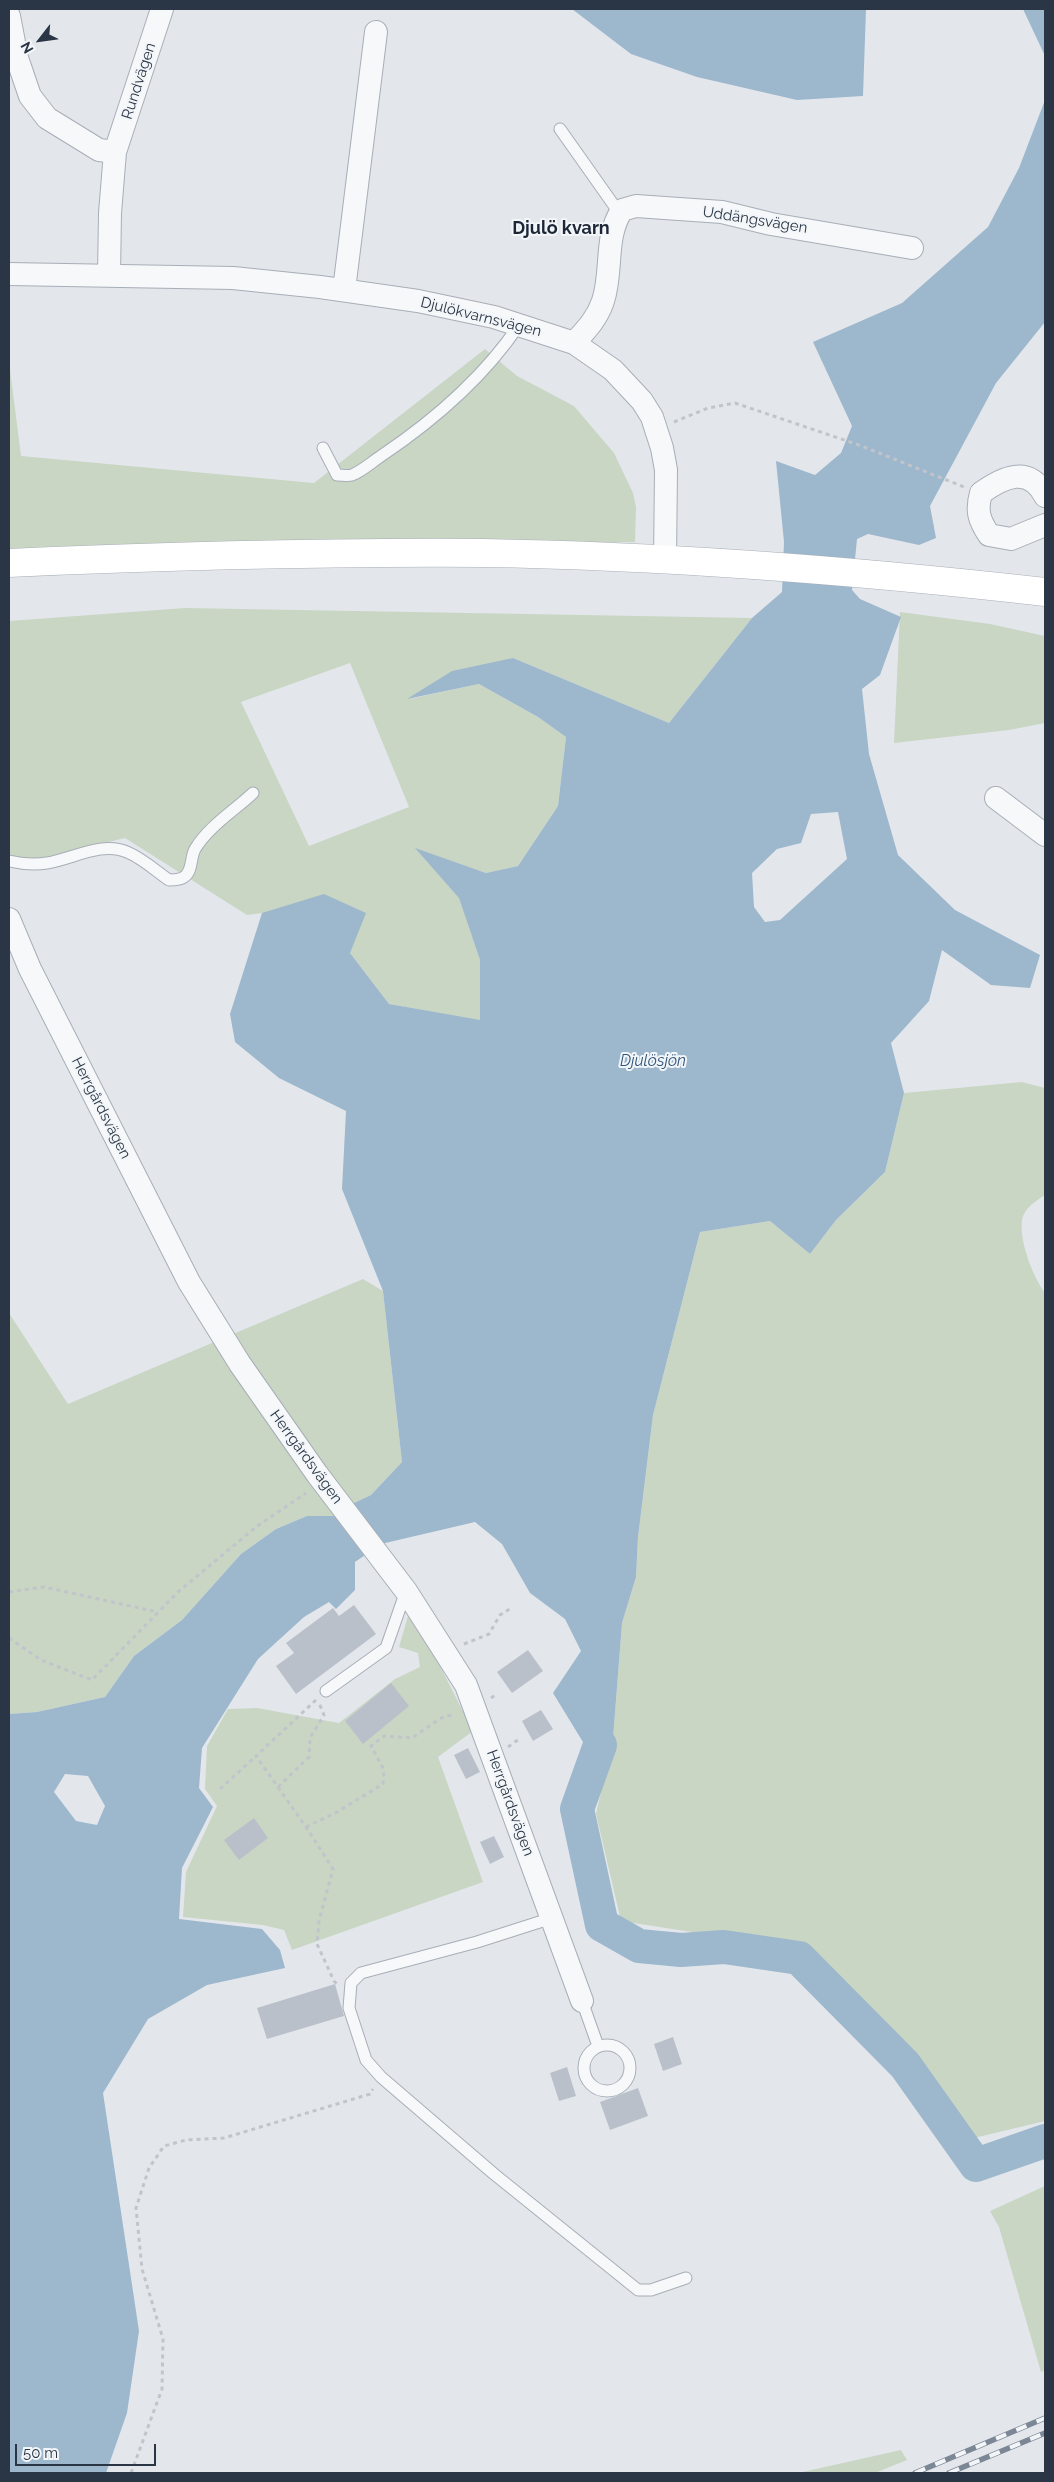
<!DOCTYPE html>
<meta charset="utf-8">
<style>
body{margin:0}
#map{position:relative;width:1054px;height:2482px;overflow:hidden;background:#e3e7ec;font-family:Raleway,sans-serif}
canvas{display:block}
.frame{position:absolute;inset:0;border:10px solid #2a3545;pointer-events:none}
.north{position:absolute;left:15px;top:15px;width:50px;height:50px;-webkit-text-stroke:4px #f3f6f9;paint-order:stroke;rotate:240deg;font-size:14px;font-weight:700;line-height:20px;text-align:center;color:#2a3545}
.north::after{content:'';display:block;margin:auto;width:18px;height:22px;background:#2a3545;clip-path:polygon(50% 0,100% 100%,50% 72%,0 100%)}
.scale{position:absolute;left:15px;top:2444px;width:141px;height:22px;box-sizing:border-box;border:2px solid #2a3545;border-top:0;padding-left:6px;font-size:15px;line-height:18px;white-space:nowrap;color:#2a3545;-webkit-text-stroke:4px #f3f6f9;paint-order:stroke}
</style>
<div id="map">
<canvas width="1054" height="2482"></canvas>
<div class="frame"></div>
<div class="north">N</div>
<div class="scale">50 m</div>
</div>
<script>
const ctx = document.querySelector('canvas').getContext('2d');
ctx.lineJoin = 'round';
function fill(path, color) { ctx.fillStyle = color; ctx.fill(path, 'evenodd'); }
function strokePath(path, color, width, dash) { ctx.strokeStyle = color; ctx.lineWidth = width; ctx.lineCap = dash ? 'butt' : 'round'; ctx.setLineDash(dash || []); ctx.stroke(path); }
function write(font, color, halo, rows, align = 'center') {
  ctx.font = font + ' Raleway,sans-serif'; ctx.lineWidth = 4; ctx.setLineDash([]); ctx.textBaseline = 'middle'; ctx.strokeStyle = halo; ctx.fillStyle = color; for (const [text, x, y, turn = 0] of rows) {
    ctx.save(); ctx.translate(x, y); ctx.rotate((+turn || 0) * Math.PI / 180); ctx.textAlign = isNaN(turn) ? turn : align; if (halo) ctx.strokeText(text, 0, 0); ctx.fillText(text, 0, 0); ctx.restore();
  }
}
const green = new Path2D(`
 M485,349L517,376L574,406L614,453L633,493L636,507L635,542L9,555V361L21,456L314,483Z
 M185,608L752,618L669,723L513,658L409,699L479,684L538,717L566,737L558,806L518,866L486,873L416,849L459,897L480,960V1021L389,1004L350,953L262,913L247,915L125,838L9,866V621ZM350,663L409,807L309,846L241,702Z
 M900,612L990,624L1045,636V723L1009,730L894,743Z
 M1022,1082L1045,1088V1195C1036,1201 1024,1208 1022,1220C1019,1241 1033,1277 1045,1293V2121L974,2138L858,1994L807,1950L621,1921L596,1814L613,1738L622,1623L636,1577L638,1537L653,1415L700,1232L770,1221L810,1254L836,1220L885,1172L904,1093Z
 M363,1279L383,1291L402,1462L371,1495L350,1505L336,1516H307L276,1529L241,1554L182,1620L134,1656L105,1697L37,1712L9,1714V1313L68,1404Z
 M408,1616L420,1627L473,1731L438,1757L483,1882L292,1950L284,1930L263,1925L183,1917L186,1872L217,1806L205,1789L207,1746L228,1709L257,1708L339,1723L395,1679L420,1667L418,1653L399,1647Z
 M1045,2186V2370L1041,2372L999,2227L990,2211Z
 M901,2450L907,2460L875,2473H798Z`);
const water = new Path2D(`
 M572,9H866L863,96L797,100L697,77L631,54Z
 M1023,9H1045V56Z
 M1045,100V322L996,383L930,506L936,538L919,545L868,534L857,539L852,590L860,599L901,617L880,675L862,689L869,754L898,855L955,910L1040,955L1030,988L991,985L942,950L929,1001L891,1043L904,1093L885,1172L836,1220L810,1254L770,1221L700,1232L653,1415L638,1537L636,1577L622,1623L613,1738L600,1745L586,1747L553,1693L581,1651L565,1619L530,1593L502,1544L475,1522L381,1544L355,1562V1590L336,1609L329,1602L304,1617L258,1659L202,1748L199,1788L213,1807L182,1868L179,1919L262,1929L280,1950L285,1968L207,1985L148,2019L103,2093L139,2331L127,2413L106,2473H9V1714L37,1712L105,1697L134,1656L182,1620L241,1554L276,1529L307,1516H337L350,1505L371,1495L402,1462L383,1291L342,1189L346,1111L279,1078L235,1042L230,1014L262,913L324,894L366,913L350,953L389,1004L480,1020V960L459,898L415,848L486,873L518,866L558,806L566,737L538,717L479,684L407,699L452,671L513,658L669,723L752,618L782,592L784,542L776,461L815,475L841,453L852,426L813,342L902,303L988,227L1019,168ZM838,812L847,859L780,920L765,922L754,907L752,873L777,849L801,843L811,814ZM65,1774L88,1776L105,1806L97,1825L76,1821L54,1792Z`);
const river = new Path2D(`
 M600,1745L577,1809L602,1925L639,1946L681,1950L724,1947L799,1958L905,2065L976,2165L1045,2141`);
const building = new Path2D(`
 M354,1605L376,1634L296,1694L276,1666L294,1653L286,1643L333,1608L339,1616Z
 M528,1650L543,1671L512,1693L497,1672Z
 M391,1683L409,1706L363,1744L345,1721Z
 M541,1710L553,1729L533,1741L522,1721Z
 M468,1748L480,1772L466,1779L454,1755Z
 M254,1818L268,1838L239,1860L224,1840Z
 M494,1836L504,1857L490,1864L480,1842Z
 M335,1984L344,2016L267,2039L257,2008Z
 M673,2037L682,2064L663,2071L654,2044Z
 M567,2067L576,2096L559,2101L550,2073Z
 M638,2088L648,2116L610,2130L600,2102Z`);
const path = new Path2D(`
 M674,422L708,408L735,403L859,445L964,487
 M9,1592L44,1587L158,1612
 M9,1638L41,1660L92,1680L178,1592L256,1527L306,1493
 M464,1644L489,1634L500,1615L513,1607
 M491,1698L497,1694
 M316,1700L256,1756L306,1827L333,1869L319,1921L317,1944L334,1981L337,1984
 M508,1747L519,1739
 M278,1787L309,1757L310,1738L324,1715L319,1703
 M220,1789L256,1756
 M306,1827L337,1812L383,1784L384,1770L371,1746L384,1736L412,1738L441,1718L455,1714
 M131,2473L162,2389L163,2339L142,2269L136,2208L149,2168L164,2146L186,2140L224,2138L370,2094L373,2089`);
const service = new Path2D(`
 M560,129L620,214
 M323,448L337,475C342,475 348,476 352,475C362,471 372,462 381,456C433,421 484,377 519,325
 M9,861C22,864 34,865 47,863C73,859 101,841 127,852C142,858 156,871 169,880C174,880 180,880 184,877C193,871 190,858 195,849C209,826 234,811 253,793
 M326,1691L386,1648L406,1591
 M552,1918L477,1942L361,1973L351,1983L349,2008L366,2060L381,2077L494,2174L638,2290H651L686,2278
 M582,2001L598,2046
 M584 2068a23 23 0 1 1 46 0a23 23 0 1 1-46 0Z`);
const minor = new Path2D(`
 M9,16L17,58L30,96L47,118L99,150L115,152
 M9,274L233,278L320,287L418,301L494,317L574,343L613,370L642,401L652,417L662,448L666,470L665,560
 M109,275L110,213L115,152L162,9
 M344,290L376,32
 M574,343C586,330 597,319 603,301C613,271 604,237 622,210L636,206L722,212L771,224L912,248
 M1045,496C1029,464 1002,478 981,493C976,511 979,520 989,535L1011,539L1045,525
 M996,798L1045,835
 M9,919L30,969L189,1282L240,1364L317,1474L406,1591L466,1685L582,2001`);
const secondary = new Path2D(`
 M9,563C167,556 325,552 483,553C671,556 859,571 1045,592`);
const rail = new Path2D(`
 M915,2473L1045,2418
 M949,2473L1045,2433`);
const streetNames = [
 ["Rundvägen",139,81,-72],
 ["Uddängsvägen",755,220,9],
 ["Djulökvarnsvägen",481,317,14],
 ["Herrgårdsvägen",101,1108,63],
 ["Herrgårdsvägen",306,1457,54],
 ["Herrgårdsvägen",510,1803,70]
];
const waterNames = [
 ["Djulösjön",653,1061]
];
const quarterNames = [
 ["Djulö kvarn",561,229]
];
fill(green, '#c9d6c4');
fill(water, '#9db7cd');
strokePath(river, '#9db7cd', 34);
fill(building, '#bac0ca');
strokePath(service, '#a8aeb7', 13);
strokePath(minor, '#a8aeb7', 24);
strokePath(secondary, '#a8aeb7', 29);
strokePath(path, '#c1c5cb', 3, [4, 4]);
strokePath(service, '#f6f8fa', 11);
strokePath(minor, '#f6f8fa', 22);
strokePath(secondary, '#fff', 28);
strokePath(rail, '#7c8796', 5.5);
strokePath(rail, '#f3f6f9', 4, [11]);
write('15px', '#2a3545', '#f3f6f9', streetNames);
write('italic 16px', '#32567b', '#f3f6f9', waterNames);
write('bold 18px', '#1c2636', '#f3f6f9', quarterNames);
</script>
